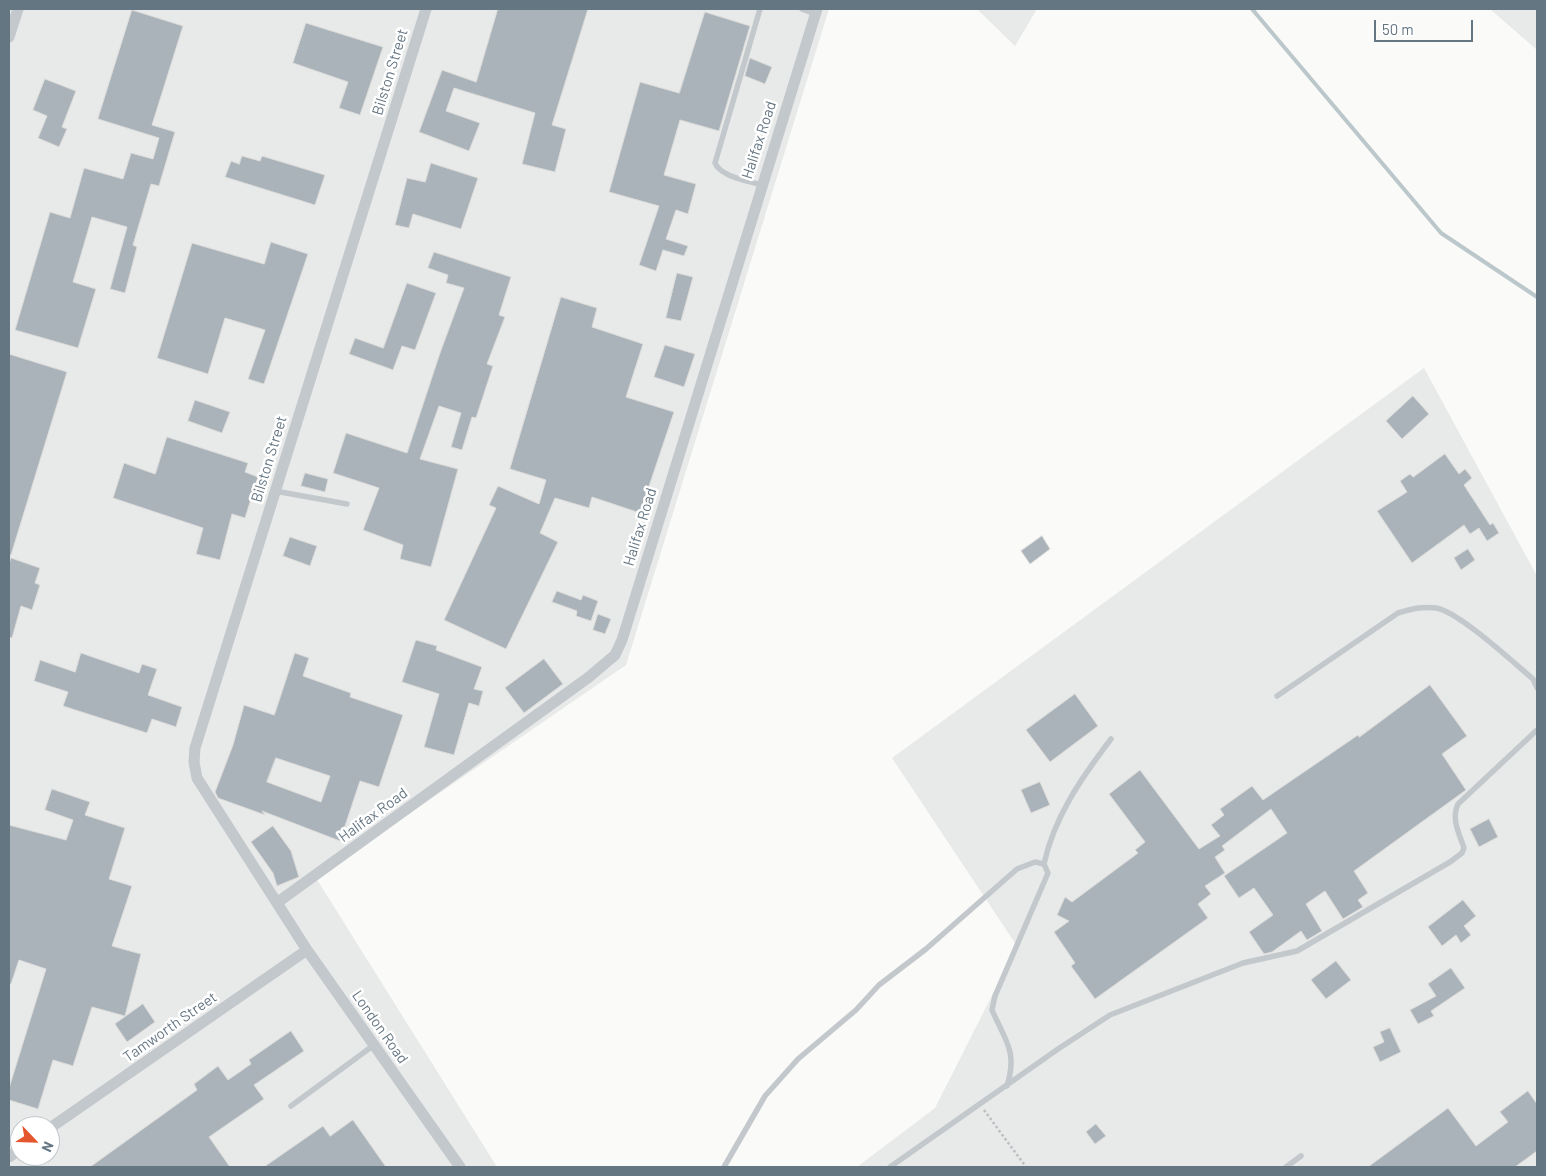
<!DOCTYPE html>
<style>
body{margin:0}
#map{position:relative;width:1546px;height:1176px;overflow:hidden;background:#fafaf8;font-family:Barlow,sans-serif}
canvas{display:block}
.frame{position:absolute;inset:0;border:10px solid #657683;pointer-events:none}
.north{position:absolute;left:10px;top:1116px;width:50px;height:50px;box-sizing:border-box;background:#fff;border:1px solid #c1c8cd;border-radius:50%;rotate:114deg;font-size:14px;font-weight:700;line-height:20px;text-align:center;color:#657683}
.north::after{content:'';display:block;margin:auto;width:18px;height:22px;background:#e4572e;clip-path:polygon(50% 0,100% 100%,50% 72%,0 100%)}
.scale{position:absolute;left:1374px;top:20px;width:99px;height:22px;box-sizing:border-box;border:2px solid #657683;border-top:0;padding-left:6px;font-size:15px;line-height:18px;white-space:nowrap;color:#657683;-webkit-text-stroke:4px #fff;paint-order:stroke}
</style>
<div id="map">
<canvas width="1546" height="1176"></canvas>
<div class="frame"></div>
<div class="north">N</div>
<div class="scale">50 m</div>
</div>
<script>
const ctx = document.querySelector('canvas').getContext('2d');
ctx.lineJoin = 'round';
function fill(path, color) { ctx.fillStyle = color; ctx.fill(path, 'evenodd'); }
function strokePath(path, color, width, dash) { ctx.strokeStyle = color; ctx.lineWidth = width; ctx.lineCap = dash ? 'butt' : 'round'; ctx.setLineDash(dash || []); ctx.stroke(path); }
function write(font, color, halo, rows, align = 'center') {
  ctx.font = font + ' Barlow,sans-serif'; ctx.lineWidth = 5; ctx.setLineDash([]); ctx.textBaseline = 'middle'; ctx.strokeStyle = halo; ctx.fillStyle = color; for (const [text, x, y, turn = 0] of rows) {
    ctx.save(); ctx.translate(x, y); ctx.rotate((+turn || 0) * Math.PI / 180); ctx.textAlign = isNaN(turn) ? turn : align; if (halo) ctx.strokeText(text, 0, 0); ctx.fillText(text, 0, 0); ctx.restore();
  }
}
const built = new Path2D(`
 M9,9H829L626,665L316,878L497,1167H9ZM20,1126H50V1156H20Z
 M977,9H1037L1015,46Z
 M1490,9H1537V50Z
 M1424,368L1537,576V1167H857L935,1108L1017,946L892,758Z`);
const stream = new Path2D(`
 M1252,9L1441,233L1537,297`);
const building = new Path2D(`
 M498,9H588L552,125L566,129L555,172L522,164L535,113L454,88L446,111L480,123L469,151L419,132L442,70L476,82Z
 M132,10L183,26L152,125L175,132L159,186L151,184L133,245L137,247L125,293L110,289L127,227L92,217L73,282L96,289L78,348L15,330L50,212L70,218L84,168L123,179L131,153L153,159L159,138L98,119Z
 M705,12L750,26L719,131L680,120L664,175L696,184L688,214L676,210L666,239L688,246L684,256L663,250L656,271L639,265L659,206L609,192L640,82L679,93Z
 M306,23L383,47L360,115L339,108L348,82L293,63Z
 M750,58L772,67L765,84L745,76Z
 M45,79L76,91L62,127L67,129L59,147L38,138L47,116L33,110Z
 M242,156L260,161L262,156L325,175L315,205L225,177L231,161L239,164Z
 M431,163L478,178L461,229L413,214L409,228L395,225L407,178L425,182Z
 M271,242L308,254L264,384L248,379L265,330L225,318L208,374L157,358L192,243L264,264Z
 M434,252L511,277L499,315L505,317L487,364L493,366L476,418L472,417L462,450L451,447L461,413L439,406L420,459L458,469L431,567L400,559L403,545L363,530L379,488L333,473L346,433L407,453L440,353L464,288L446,283L448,275L428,268Z
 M677,273L693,277L681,321L666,318Z
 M407,283L436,293L415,350L402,346L393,370L349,354L355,338L383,348Z
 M561,297L597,308L592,327L643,344L626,397L674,412L640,513L592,497L589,508L555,498L540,533L558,542L506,649L444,620L496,508L489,505L498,486L539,504L546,480L510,469Z
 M665,345L695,354L684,387L654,377Z
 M9,354L67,372L11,555H9Z
 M1413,396L1429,414L1402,439L1386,421Z
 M195,400L230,412L222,433L188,421Z
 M167,437L248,463L245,472L258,477L245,518L232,514L220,560L196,554L203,528L113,498L124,463L155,474Z
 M1445,454L1459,474L1465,469L1472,478L1464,485L1490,525L1493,523L1499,533L1487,541L1479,528L1470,534L1464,525L1412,563L1377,511L1407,492L1400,481L1410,474L1413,477Z
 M305,473L328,479L325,492L301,486Z
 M1042,536L1050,549L1030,564L1021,551Z
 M290,537L317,546L310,566L283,556Z
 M1468,549L1475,560L1461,570L1454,558Z
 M11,558L40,568L35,583L40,585L32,610L21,606L12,638L9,637V565Z
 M557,591L581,600L583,595L598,601L591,621L576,616L577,611L552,602Z
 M598,614L611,619L605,634L593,630Z
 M416,640L437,646L436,650L482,667L474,689L483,691L479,706L469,703L454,755L424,747L439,694L402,682Z
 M81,653L139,673L142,664L157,669L148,695L182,707L176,727L152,719L147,733L63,706L68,692L34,681L40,660L75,672Z
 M295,653L309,658L303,676L351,693L350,697L403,715L379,787L360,781L340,841L262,811L265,815L218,798L215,792L233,745L244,705L274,715ZM276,758L330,776L321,802L267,782Z
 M544,659L563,684L524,713L505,688Z
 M1430,685L1467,736L1442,754L1466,790L1354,871L1368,893L1358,900L1363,907L1343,919L1325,891L1306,904L1322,931L1307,940L1301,931L1272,952L1264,954L1249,932L1273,915L1254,888L1239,898L1224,876L1287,833L1271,809L1222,846L1225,850L1215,857L1225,873L1205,886L1211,894L1198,904L1208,918L1095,999L1071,966L1075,963L1054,932L1069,921L1057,915L1065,897L1072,902L1138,853L1135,850L1145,842L1109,794L1140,770L1199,849L1220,836L1211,825L1224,815L1220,809L1252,786L1263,800L1358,735L1359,737Z
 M1075,694L1098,726L1050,762L1026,730Z
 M1040,782L1050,805L1031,813L1021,790Z
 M52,789L90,802L85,815L125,828L109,879L132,886L112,946L141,954L125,1016L92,1007L73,1066L53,1060L38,1109L9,1100V1088L46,969L19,960L11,984H9V825L66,840L73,820L45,810Z
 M1489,819L1498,837L1479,847L1470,829Z
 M273,826L291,851L299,877L277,886L273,873L251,842Z
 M1463,900L1476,916L1464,926L1471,935L1461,943L1456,935L1442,946L1428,927Z
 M1336,961L1351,980L1326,999L1311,980Z
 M1451,968L1465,988L1431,1011L1434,1016L1418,1024L1410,1010L1436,996L1428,984Z
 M143,1004L155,1022L127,1042L115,1024Z
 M1390,1028L1401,1052L1380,1062L1373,1047L1384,1042L1380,1032Z
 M291,1031L304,1051L254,1085L264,1099L209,1137L230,1167H90L197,1090L194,1084L218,1066L228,1080L251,1064L249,1060Z
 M1528,1091L1537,1104V1151L1515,1167H1368L1448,1108L1476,1146L1508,1122L1500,1112Z
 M353,1120L386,1167H264L323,1126L330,1136Z
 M1096,1124L1106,1136L1095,1144L1086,1132Z`);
const path = new Path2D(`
 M984,1110L1026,1167`);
const service = new Path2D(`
 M760,9L715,163C721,177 747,180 761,185
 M802,9L815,14
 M275,491L347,504
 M1277,696L1398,613C1411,609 1422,606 1436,608C1458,611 1514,663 1533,679L1537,688
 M1044,864C1054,817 1082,777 1111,739
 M291,1106L374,1045
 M724,1167L765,1096L798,1059L856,1010L879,985L926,949L1017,869L1035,862L1044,864L1048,873L995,996L992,1010C1005,1040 1018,1052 1007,1086
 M890,1167L1058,1049L1110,1015L1243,963L1297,951L1450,862L1462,853L1464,848C1459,833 1451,819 1458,804L1537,730
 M1286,1167L1301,1156`);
const minor = new Path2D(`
 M426,9L195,748L194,762L197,778L307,950L460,1167
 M9,37L18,9
 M278,902L589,677L615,655L622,640L817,9
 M50,1128L307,950
 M9,1157L20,1149`);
const streetNames = [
 ["Bilston Street",390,72,-73],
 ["Halifax Road",759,140,-72],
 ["Bilston Street",269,459,-73],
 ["Halifax Road",640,527,-73],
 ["Halifax Road",373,815,-36],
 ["Tamworth Street",170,1027,-35],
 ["London Road",380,1027,55]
];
fill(built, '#e8e9e9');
strokePath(stream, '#bbc7cb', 4);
fill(building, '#aab3b9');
strokePath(building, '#dcdcda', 1);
strokePath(path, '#bbbfc2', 2.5, [2.5, 2.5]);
strokePath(service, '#c3c8cc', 5.5);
strokePath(minor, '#c3c8cc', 11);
write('15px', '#657683', '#fff', streetNames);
</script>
